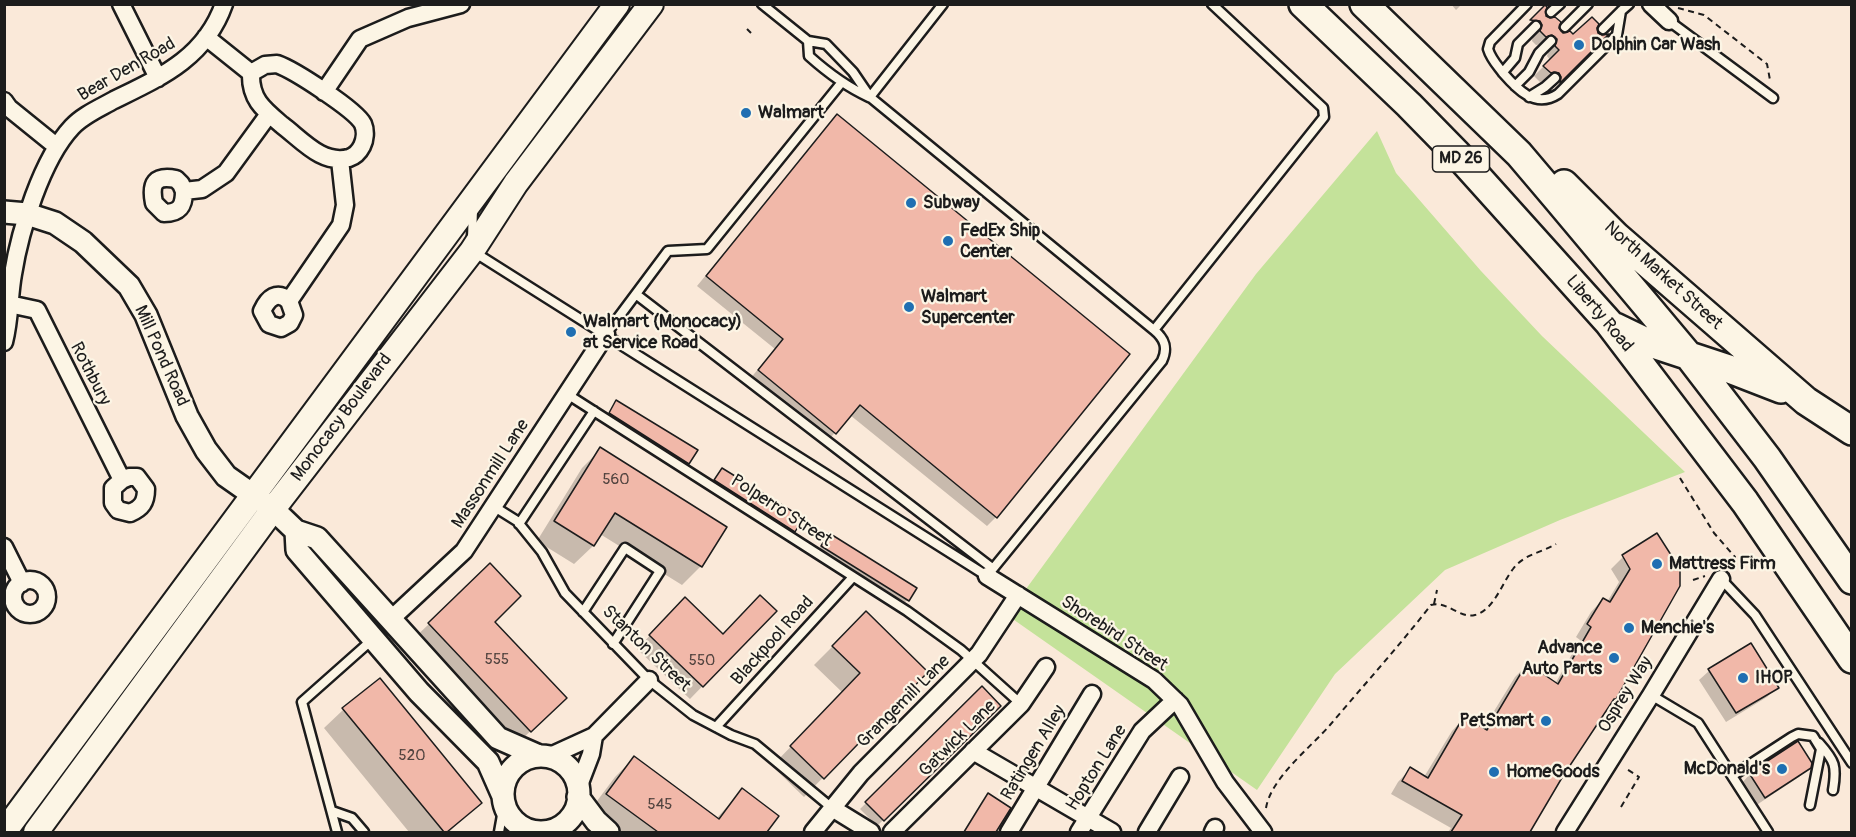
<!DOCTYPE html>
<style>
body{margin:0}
#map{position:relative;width:1856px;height:837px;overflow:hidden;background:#fae9d9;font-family:Pangolin,sans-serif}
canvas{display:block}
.frame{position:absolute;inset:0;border:6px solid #1c1c1c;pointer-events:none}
</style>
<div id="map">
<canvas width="1856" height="837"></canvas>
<div class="frame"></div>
</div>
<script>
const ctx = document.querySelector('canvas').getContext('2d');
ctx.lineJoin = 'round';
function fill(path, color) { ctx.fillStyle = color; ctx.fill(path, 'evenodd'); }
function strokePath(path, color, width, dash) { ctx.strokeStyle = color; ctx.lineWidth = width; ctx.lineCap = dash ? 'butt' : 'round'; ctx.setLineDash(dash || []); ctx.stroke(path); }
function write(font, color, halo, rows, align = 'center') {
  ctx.font = font + ' Pangolin,sans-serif'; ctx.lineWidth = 4.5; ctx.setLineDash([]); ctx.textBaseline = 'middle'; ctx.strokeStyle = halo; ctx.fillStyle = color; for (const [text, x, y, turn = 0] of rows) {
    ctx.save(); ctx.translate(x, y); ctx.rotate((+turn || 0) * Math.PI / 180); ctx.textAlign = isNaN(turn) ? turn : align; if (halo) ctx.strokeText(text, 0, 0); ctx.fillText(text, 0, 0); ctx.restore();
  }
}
const green = new Path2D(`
 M1377,131L1396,173L1481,271L1542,336L1685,472L1560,520L1445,570L1335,674L1257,790L1007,615L1256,274Z`);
const shadow = new Path2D(`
 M1451,4H1462L1456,10Z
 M1545,8L1544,17L1562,35L1573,37L1595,28L1597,34L1604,36L1552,89L1550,83L1544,81L1540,82L1534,76L1550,60L1547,56L1548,53L1547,46L1542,44L1536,45L1532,41L1533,35L1530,30H1523Z
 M837,116L996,517L987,526L850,415L826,443L749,380L775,349L697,286Z
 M616,403L688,463L686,466L608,417Z
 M601,449L701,566L682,585L600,534L593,546L574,564L537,541L582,468Z
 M719,472L794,531L791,533L713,483Z
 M1657,535L1562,775L1527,832H1448L1451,828L1391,794L1398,782L1410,769L1424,777L1452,731L1464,718L1483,729L1515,677L1527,665L1555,684L1580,640L1576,637L1591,612L1603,599L1607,602L1619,582L1611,569L1623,557Z
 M826,538L908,600L905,602L819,549Z
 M685,599L723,636L775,611L690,699L637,649Z
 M866,613L926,672L804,797L772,766L843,693L814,665Z
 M493,622L546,716L512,749L410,642L429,624Z
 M1750,645L1777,687L1767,697L1726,722L1699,680L1709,671Z
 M379,680L480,803L449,832H409L324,728L343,710Z
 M982,689L999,706L877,826L860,809Z
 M634,758L716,819L742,790L777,816L765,832H614L588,813L615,777Z
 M1809,767L1799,777L1755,806L1741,784L1750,774Z
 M988,795L1009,808L994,832H963L982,801Z`);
const building = new Path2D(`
 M1545,5L1547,7L1546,16L1550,18L1555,17L1561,22L1559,28L1563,33L1570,31L1573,34L1592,17L1599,24L1597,28L1598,33L1602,35L1609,34L1560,83L1561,77L1559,73L1554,72L1551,73L1543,66L1559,50L1555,46L1557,39L1552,35L1546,37L1540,31L1542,25L1540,21L1530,20Z
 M837,114L1130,354L997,518L860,405L836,434L758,370L783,339L706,276Z
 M616,400L698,450L689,464L609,413Z
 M600,447L727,527L702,567L615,513L594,546L554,521Z
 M722,468L803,518L795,532L714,480Z
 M829,533L917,588L909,601L821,546Z
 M1657,533L1680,569V586L1616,699H1614L1563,776L1530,832H1451L1462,815L1402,781L1410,767L1428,778L1464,716L1487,730L1527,663L1558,684L1591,627L1587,624L1603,598L1610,602L1630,569L1622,555Z
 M490,563L521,596L495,622L567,698L531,732L428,623Z
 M760,595L777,611L703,687L649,635L685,597L723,634Z
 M866,611L928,672L824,779L790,746L860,673L832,646Z
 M1751,643L1779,688L1736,713L1708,669Z
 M380,678L482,803L447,832H444L342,708Z
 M982,686L1001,706L884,821L865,802Z
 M1798,741L1812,763L1811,768L1765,798L1749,773Z
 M634,756L719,819L742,788L779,816L767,832H658L606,794Z
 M988,793L1011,808L996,832H964Z`);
const path = new Path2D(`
 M1678,8L1704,15L1767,64L1770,80
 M747,29L751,33
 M1680,478L1714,533L1735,557L1725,565
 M1693,580L1705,576
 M1434,604L1437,590
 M1621,807L1639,777L1625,768
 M1266,808C1271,778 1310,748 1330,725C1364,685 1399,646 1431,605C1446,600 1460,619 1475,615C1494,610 1502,583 1513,569C1524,554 1541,553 1556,544`);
const service = new Path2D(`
 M762,4L808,41L826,44L853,72L870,97
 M943,4L870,97L1154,330L1324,117L1323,108L1212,4
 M1527,4L1490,42L1488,49C1491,59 1497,65 1503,73C1517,89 1535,109 1558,94L1617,35L1621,11L1629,4
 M1551,12L1560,4
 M1669,21L1773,98
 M1565,27L1588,4
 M1603,29L1620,12
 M808,41L809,56C828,73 847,87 869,97
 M1503,72L1515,58L1518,44L1536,26
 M1515,86L1529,72L1539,53L1551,41
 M1529,97L1545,87L1555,78
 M472,238L473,209
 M474,252L987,576L1162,361C1168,348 1165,339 1154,330
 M637,295L992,568
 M606,334L668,251L707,249L842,82
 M567,394L907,611L961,650L1021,704
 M493,506L517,521L542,552L565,593L649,680L693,715L731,735L755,744L832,808
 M519,524L594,411
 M1721,579L1755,615L1852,763
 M583,612L625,548L660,571L613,644
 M1651,695L1698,723L1768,832
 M716,727L853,577
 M1819,743C1835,761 1837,766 1833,790
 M1732,776L1792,737L1798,734L1813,736L1821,749L1810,805
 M332,811L352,818L364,832
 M337,832L302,702L373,639
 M499,832L504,804
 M541,832H543`);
const minor = new Path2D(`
 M121,4L158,78
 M1651,4L1669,21
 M206,37L251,73
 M277,64C294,70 356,110 363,124C366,131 365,140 362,146C359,152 355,156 349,158C322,165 302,140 282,125C263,109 250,99 251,73L265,65Z
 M324,92L360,39L408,18L461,4
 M4,101L9,108L56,146
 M184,191C184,206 180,213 164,213L154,203C150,183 155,175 176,179L181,184L184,191L202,189L226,173L269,114
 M289,301L294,315L290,323L281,328L269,324L262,311C268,298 277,290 289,301L341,225L345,205L340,160
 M9,304L37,310L122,480L113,488V503L118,510L130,513C142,508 146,502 146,489L137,477H129L122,480
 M4,342C10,319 9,296 13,274C20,230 42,159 72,127C83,115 100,108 114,100C161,77 205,58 224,4
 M4,547L22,583
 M987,576L1154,680L1180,705L1225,782L1263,832
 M13 597a17 17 0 1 1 34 0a17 17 0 1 1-34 0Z
 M390,620L464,551L606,334
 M973,751L1112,832
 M548,757L594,736L649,680
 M578,788L591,754L594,736
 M832,808L871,832
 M813,832L861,773L979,654L1018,595
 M892,832L1021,704L1046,667
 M1009,832L1092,694
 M1079,832L1142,731L1175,700
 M1147,832L1180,777
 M1213,832L1215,828
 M1565,832L1651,695L1721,579`);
const tertiary = new Path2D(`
 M4,212L27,214L55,223L83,242L129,286L146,315L187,416L206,450L226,476L273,509L296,531L317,538L498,738L539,756
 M296,531L297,550L419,692L488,762L503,796
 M503 794a38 38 0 1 1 76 0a38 38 0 1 1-76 0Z
 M578,797L596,821L608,832`);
const secondary = new Path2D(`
 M4,832L617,4
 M36,832L273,509L472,251L516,183L651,4`);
const primary = new Path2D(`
 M1303,4L1409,105L1457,154L1609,323L1745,502L1852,659
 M1364,4L1519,154L1558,200L1688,355L1767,458L1852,580
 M1564,184L1616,236L1806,401L1852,431
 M1615,327L1644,341L1732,370L1781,389`);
const markers = [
 [1579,45,6,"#1f6fb2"],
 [746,113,6,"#1f6fb2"],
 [911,203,6,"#1f6fb2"],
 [948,241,6,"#1f6fb2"],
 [909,307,6,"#1f6fb2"],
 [571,332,6,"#1f6fb2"],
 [1657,564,6,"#1f6fb2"],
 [1629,628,6,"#1f6fb2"],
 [1614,658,6,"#1f6fb2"],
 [1743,678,6,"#1f6fb2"],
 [1546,721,6,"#1f6fb2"],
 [1782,769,6,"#1f6fb2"],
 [1494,772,6,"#1f6fb2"]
];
const numberNames = [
 ["560",616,480],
 ["555",497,660],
 ["550",702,661],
 ["520",412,756],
 ["545",660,805]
];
const shields = [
 [1461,159,57]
];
const shieldNames = [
 ["MD 26",1461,159]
];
const poiNames = [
 ["Dolphin Car Wash",1591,45],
 ["Walmart",758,113],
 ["Subway",923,203],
 ["FedEx Ship",960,231],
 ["Center",960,252],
 ["Walmart",921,297],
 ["Supercenter",921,318],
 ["Walmart (Monocacy)",583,322],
 ["at Service Road",583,343],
 ["Mattress Firm",1669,564],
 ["Menchie's",1641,628],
 ["Advance",1602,648,"right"],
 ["Auto Parts",1602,669,"right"],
 ["IHOP",1755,678],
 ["PetSmart",1534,721,"right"],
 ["McDonald's",1770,769,"right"],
 ["HomeGoods",1506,772]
];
const streetNames = [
 ["Bear Den Road",127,70,-30],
 ["North Market Street",1663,276,42],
 ["Liberty Road",1599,314,50],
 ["Mill Pond Road",161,356,66],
 ["Rothbury",90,374,63],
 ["Monocacy Boulevard",342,418,-53],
 ["Massonmill Lane",491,474,-57],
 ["Polperro Street",781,511,33],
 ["Shorebird Street",1114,634,33],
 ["Blackpool Road",773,641,-48],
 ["Stanton Street",646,649,44],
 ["Osprey Way",1626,695,-58],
 ["Grangemill Lane",904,702,-45],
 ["Gatwick Lane",958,739,-45],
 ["Ratingen Alley",1034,753,-59],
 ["Hopton Lane",1097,768,-58]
];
fill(green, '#c4e29a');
fill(shadow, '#0003');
fill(building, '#f1b8a9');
strokePath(building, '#1c1c1c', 1.5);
strokePath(service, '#1c1c1c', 13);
strokePath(minor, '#1c1c1c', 21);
strokePath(tertiary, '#1c1c1c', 26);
strokePath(secondary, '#1c1c1c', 28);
strokePath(primary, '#1c1c1c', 32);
strokePath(path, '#1c1c1c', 2, [6, 4.5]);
strokePath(service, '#fcf5e5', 8);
strokePath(minor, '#fcf5e5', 16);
strokePath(tertiary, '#fcf5e5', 21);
strokePath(secondary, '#fcf5e5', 24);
strokePath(primary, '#fcf5e5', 27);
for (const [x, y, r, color] of markers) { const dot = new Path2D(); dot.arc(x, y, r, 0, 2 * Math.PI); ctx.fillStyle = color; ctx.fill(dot); strokePath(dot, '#fcf5e5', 2); }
write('15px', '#51433f', null, numberNames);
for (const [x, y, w] of shields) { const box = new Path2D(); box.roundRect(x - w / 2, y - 13, w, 26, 4.5); ctx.fillStyle = '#fcf5e5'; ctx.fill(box); strokePath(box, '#1c1c1c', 1.5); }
write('bold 16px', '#1c1c1c', null, shieldNames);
write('bold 18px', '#1c1c1c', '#fcf5e5', poiNames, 'left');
write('18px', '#1c1c1c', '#fcf5e5', streetNames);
</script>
